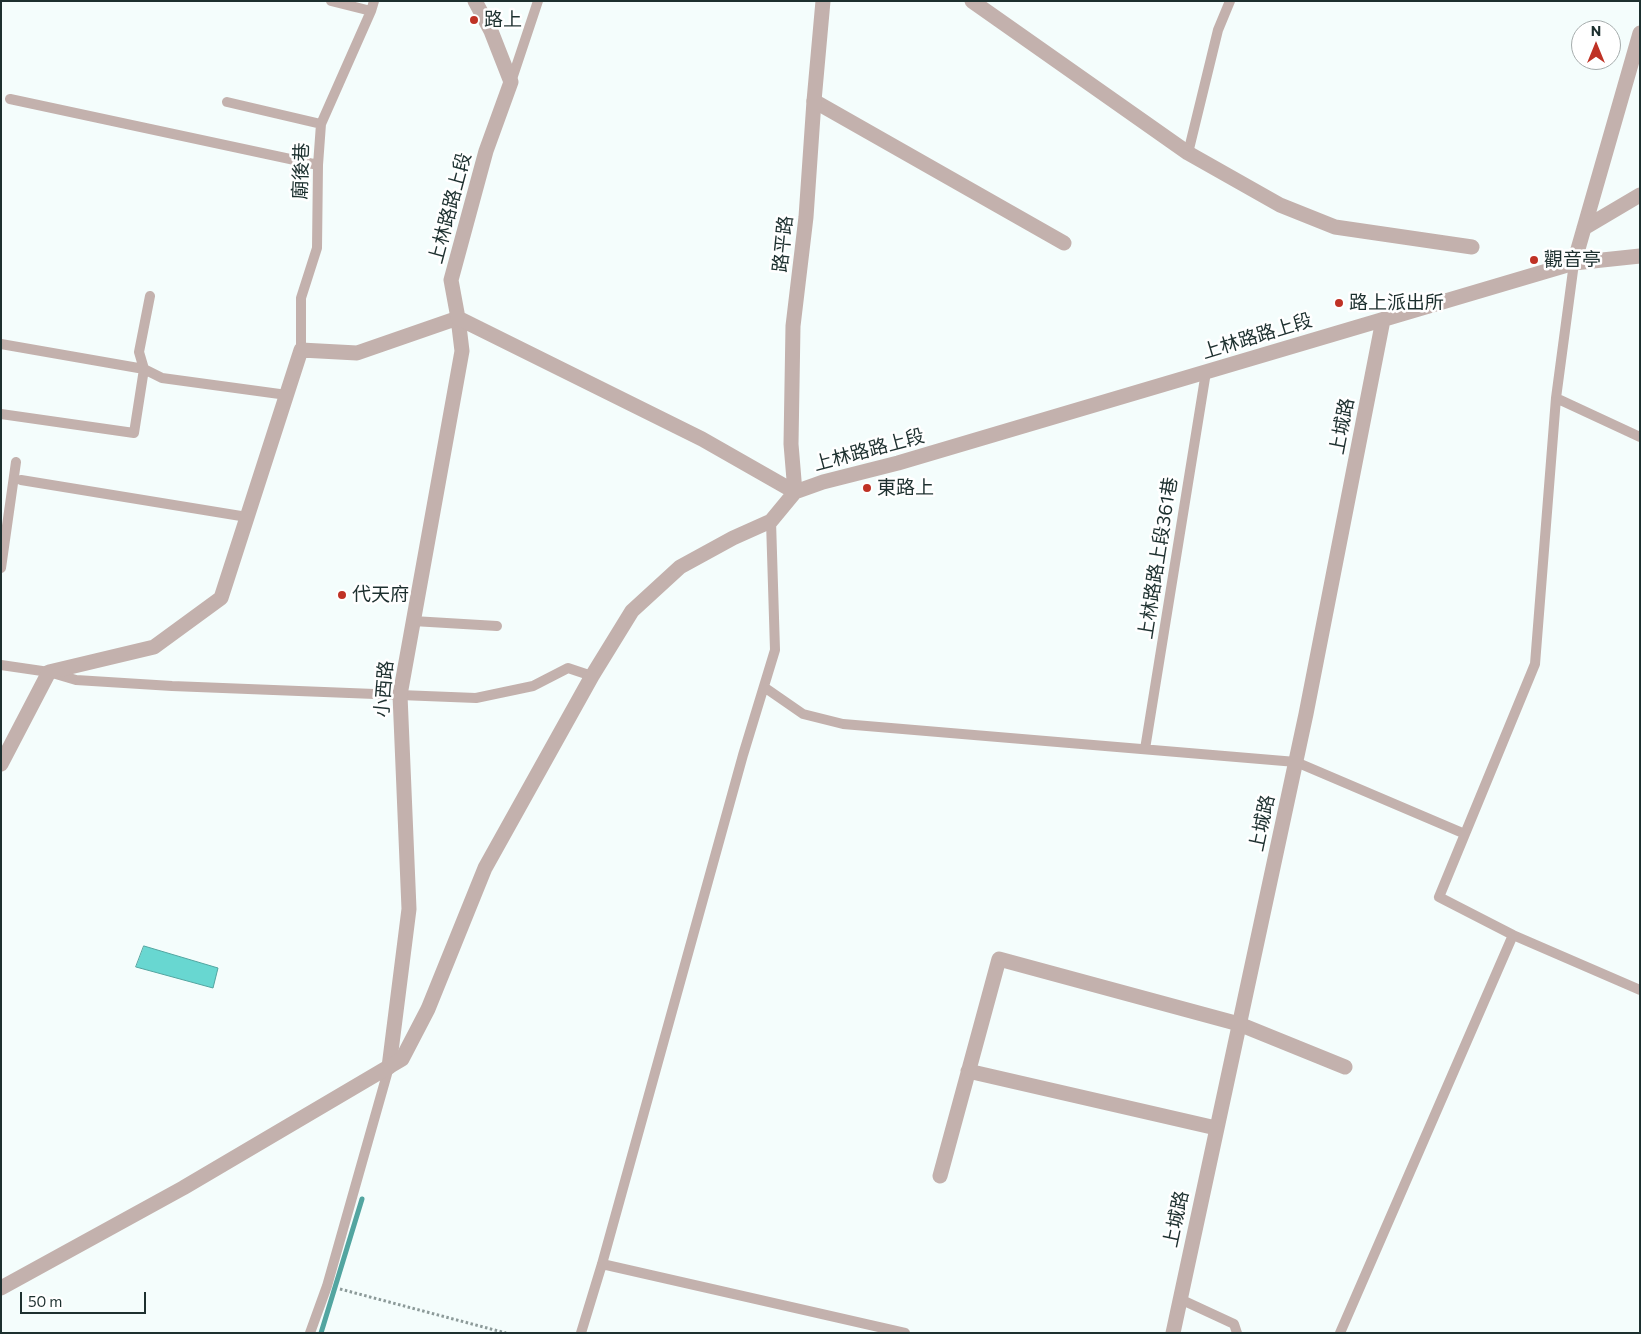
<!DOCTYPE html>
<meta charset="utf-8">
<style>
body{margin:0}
#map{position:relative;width:1641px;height:1334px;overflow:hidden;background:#f4fdfc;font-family:Commissioner,sans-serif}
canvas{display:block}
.frame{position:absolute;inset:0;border:2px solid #1d302f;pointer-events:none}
.north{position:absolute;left:1571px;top:20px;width:50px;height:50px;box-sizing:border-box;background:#fff;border:1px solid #a5acac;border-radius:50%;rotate:0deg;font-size:14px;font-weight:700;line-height:20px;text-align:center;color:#1d302f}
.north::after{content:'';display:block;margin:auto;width:18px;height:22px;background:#bf3225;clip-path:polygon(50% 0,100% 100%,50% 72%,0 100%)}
.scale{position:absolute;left:20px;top:1292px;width:126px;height:22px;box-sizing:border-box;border:2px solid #1d302f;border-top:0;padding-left:6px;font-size:15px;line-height:18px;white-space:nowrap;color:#1d302f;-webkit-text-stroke:4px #fff;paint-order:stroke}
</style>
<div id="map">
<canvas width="1641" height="1334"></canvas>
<div class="frame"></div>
<div class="north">N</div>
<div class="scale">50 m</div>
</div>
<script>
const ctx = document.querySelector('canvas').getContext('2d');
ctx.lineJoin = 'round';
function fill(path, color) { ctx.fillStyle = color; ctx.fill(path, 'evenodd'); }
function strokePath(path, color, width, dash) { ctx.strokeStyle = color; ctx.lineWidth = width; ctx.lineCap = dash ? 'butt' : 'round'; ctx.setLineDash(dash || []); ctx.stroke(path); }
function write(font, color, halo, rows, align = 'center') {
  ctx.font = font + ' Commissioner,"Noto Sans TC",sans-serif'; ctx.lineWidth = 5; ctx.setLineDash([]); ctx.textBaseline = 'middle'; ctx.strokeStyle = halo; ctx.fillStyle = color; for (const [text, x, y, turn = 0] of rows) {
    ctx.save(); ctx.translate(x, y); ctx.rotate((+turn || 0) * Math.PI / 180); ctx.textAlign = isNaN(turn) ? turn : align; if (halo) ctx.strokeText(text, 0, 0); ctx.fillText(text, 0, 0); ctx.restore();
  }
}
const water = new Path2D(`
 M144,946L218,968L213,988L136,967Z`);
const stream = new Path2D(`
 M321,1333L362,1199`);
const path = new Path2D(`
 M340,1289L506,1333`);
const service = new Path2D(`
 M331,1L371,11
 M511,82L538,1
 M10,99L318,165
 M227,102L321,124
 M1188,153L1218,30L1230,1
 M1,344L144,369L162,378L287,395
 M301,350V298L317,248L318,165L321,124L371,11L374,1
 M1556,398L1640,437
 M1,414L134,433L144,369L139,352L150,296
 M21,480L247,517
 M1,568L16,462
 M413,621L497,626
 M1,665L49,672L76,680L172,686L476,698L533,686L568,668L592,676
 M764,687L803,714L843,724L1296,762L1465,834
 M1145,749L1206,372
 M1513,935L1640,990
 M602,1264L905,1333
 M1180,1299L1234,1324L1237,1333
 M310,1333L327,1286L389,1067
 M581,1333L602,1264L743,755L775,650L771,521
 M1340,1333L1513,935L1439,897L1535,664L1556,398L1574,263`);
const minor = new Path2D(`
 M972,1L1188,153L1280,205L1335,227L1472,247
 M814,101L1064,243
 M1584,228L1640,195
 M1574,263L1640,33
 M1,764L49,672L154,647L221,598L301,350L357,353L458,318L462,351L400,695L409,909L389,1067
 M968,1071L1216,1128
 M940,1176L999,959L1239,1024L1345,1067`);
const tertiary = new Path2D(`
 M475,1L491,31L511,82L486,151L451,280L458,318L702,439L795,492L823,482L898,463L1574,263L1640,256
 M795,492L791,444L793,326L806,217L814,101L823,1
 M1,1288L183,1188L402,1059L428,1009L485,868L592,676L632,611L680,567L733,538L771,521L795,492
 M1173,1333L1306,714L1383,320`);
const markers = [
 [474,20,5,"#bf3225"],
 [1534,260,5,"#bf3225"],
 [1339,303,5,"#bf3225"],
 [867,488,5,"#bf3225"],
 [342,595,5,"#bf3225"]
];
const poiNames = [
 ["路上",484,20],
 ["觀音亭",1544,260],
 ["路上派出所",1349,303],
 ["東路上",877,488],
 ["代天府",352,595]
];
const streetNames = [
 ["廟後巷",301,171,-88],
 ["上林路路上段",450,208,-75],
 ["路平路",783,244,-84],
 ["上林路路上段",1257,336,-17],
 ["上城路",1342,426,-79],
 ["上林路路上段",869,450,-15],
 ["上林路路上段361巷",1158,558,-81],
 ["小西路",384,689,-85],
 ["上城路",1262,823,-78],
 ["上城路",1176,1219,-78]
];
fill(water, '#68d7d1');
strokePath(water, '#52a5a0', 1);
strokePath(stream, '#52a5a0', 5);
strokePath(path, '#8c9a99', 3, [2.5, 2.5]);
strokePath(service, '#c3b1ad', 10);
strokePath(minor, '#c3b1ad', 15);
strokePath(tertiary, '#c3b1ad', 15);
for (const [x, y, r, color] of markers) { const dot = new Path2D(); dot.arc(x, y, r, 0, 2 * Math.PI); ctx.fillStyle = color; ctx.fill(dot); strokePath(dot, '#fff', 2); }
write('19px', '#1d302f', '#fff', poiNames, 'left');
write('19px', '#1d302f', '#fff', streetNames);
</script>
